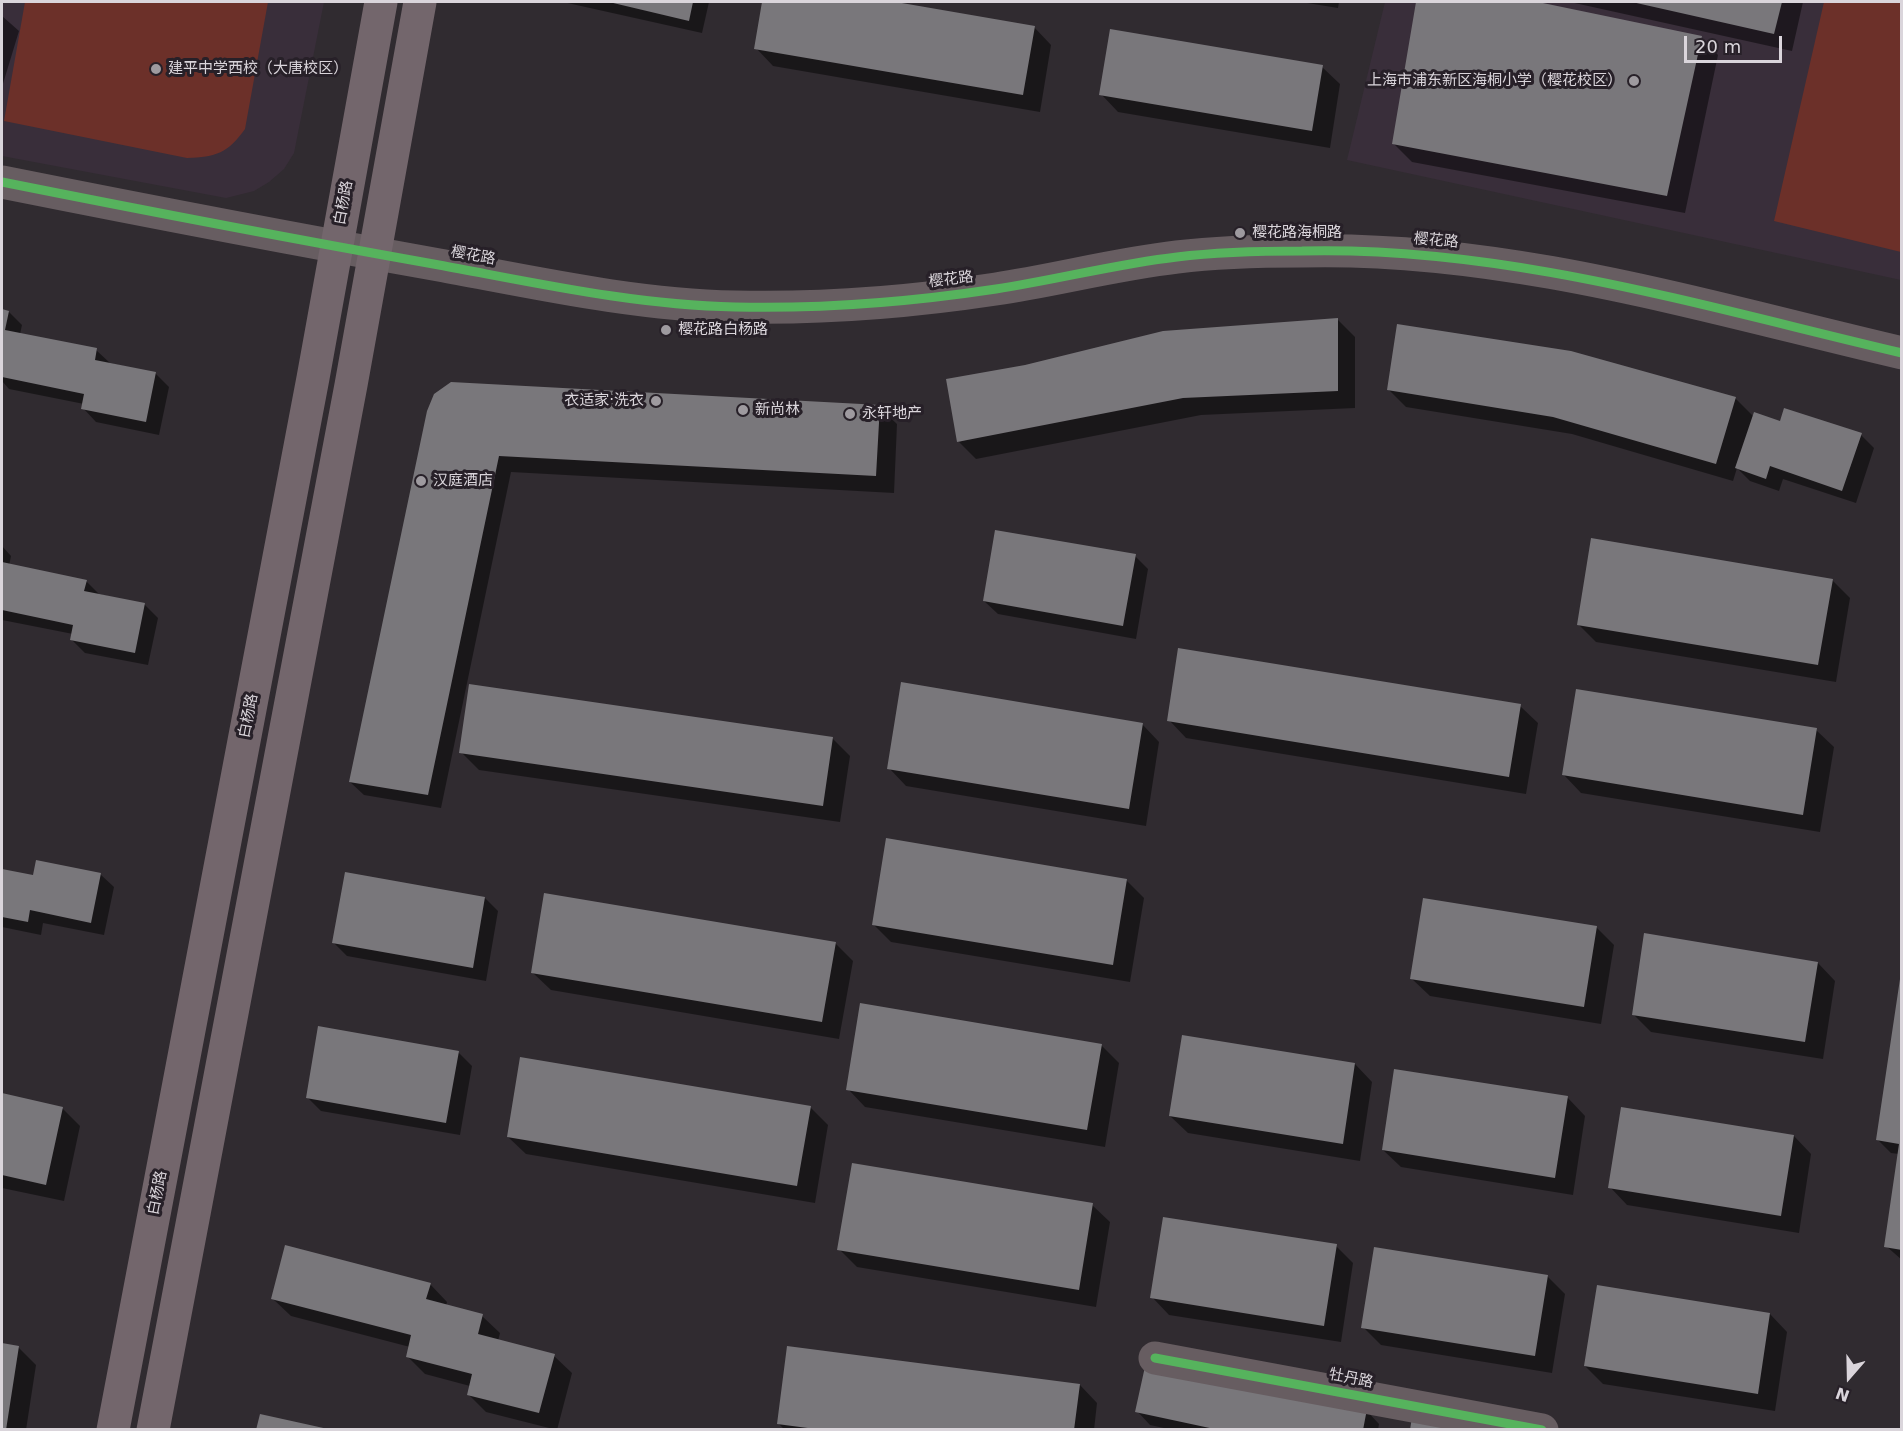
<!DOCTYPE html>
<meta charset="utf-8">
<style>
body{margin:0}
#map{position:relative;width:1903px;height:1431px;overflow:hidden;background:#302b30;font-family:"DejaVu Sans",sans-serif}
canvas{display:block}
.frame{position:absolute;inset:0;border:3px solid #dad5db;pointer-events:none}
.north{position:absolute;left:1819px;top:1347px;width:60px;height:60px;-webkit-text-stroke:4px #272028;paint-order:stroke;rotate:200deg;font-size:16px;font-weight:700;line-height:24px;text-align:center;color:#dad5db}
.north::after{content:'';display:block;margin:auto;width:21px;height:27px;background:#dad5db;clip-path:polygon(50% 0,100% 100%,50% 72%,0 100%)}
.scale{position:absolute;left:1684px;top:36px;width:98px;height:27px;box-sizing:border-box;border:3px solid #dad5db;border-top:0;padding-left:8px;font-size:18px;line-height:21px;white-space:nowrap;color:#dad5db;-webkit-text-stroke:4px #272028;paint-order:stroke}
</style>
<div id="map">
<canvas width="1903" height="1431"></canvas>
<div class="frame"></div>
<div class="north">N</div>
<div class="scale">20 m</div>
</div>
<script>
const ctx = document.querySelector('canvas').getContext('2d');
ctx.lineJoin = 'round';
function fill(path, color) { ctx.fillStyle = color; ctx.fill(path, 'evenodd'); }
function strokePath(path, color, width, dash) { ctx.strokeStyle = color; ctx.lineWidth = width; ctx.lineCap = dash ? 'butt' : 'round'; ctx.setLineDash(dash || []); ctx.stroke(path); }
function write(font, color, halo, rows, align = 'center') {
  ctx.font = font + ' "DejaVu Sans","Noto Sans SC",sans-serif'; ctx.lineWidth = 6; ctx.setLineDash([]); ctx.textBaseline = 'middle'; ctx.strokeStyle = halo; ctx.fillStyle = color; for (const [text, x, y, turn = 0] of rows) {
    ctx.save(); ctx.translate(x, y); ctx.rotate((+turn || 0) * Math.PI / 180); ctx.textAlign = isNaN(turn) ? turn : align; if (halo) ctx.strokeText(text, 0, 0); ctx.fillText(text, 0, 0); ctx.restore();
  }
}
const built = new Path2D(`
 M2,2H324L294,153L284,169L269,182L254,191L226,198L2,156Z
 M1385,2H1901V280L1347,160Z`);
const green = new Path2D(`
 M25,2H268L245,129C228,153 216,157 187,158L4,121Z
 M1824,2H1901V252L1774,221Z`);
const shadow = new Path2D(`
 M563,2H709L702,33Z
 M764,2H887L1034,27L1051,45L1040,112L773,66L756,48Z
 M1301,2H1339L1338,8Z
 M1417,2H1531L1701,37L1718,55L1685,213L1412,162L1394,144Z
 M1570,2H1803L1792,51Z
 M2,16L19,31L2,87Z
 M1322,67L1340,84L1330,148L1118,112L1101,94Z
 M2,311L9,312L22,325L20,334L96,350L110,363L155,373L169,387L159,435L96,422L83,408L84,404L9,389L2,381Z
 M1337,319L1355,337V408L1201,415L976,459L959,442Z
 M1389,390L1735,398L1754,417L1861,435L1874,448L1856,503L1783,479L1779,491L1750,481L1737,468L1733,481L1572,434L1406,407Z
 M879,407L897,424L894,493L511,472L441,808L364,795L350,782L429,412Z
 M2,546L11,556L9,566L86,581L99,594L145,605L158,618L148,665L85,653L72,640L73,634L2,620Z
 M1135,556L1148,569L1136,639L998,614L984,601Z
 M1832,580L1850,598L1836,682L1596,642L1579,625Z
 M1520,706L1538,723L1526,794L1186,738L1169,720Z
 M1142,724L1159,742L1146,826L906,786L889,768Z
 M1816,730L1834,747L1820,832L1581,793L1564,775Z
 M832,738L850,756L840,822L479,770L461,752Z
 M2,870L34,877L100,874L114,887L104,935L43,923L41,935L2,927Z
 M1126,880L1144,898L1130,982L891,942L873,924Z
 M485,898L498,911L486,981L347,956L334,943Z
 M1596,927L1614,945L1601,1024L1430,996L1412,979Z
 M835,943L853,961L839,1039L551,990L533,973Z
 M1818,963L1835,981L1823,1059L1651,1032L1633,1014Z
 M1902,980V1260L1886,1246L1899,1154L1891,1153L1878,1140Z
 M1101,1045L1119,1063L1105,1147L865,1107L848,1089Z
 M459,1053L472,1066L460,1135L321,1111L308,1098Z
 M1355,1064L1372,1082L1360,1161L1188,1133L1170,1116Z
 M2,1095L63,1109L80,1126L64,1201L2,1188Z
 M1568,1098L1585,1116L1573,1195L1401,1167L1383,1150Z
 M810,1107L828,1125L815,1203L526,1154L508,1137Z
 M1794,1136L1811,1154L1799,1233L1627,1205L1610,1187Z
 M1092,1205L1110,1222L1096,1307L857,1267L839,1249Z
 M1336,1246L1353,1263L1341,1342L1169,1315L1152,1297Z
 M1547,1276L1565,1294L1552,1373L1381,1345L1363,1327Z
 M430,1284L447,1302L446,1306L482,1316L500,1333L498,1341L554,1356L572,1373L557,1430L486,1412L468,1394L470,1386L425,1374L407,1356L410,1347L291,1316L273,1299Z
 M1770,1314L1787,1332L1775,1411L1603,1384L1585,1366Z
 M2,1345L18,1347L36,1365L26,1430H2Z
 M1080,1385L1097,1403L1094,1430H785L778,1423Z
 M1366,1410L1379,1424L1378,1430H1173L1150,1425L1137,1411Z`);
const building = new Path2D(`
 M609,2H693L689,21Z
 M762,2H896L1035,26L1023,95L754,49Z
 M1416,2H1538L1702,36L1667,196L1392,144Z
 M1632,2H1782L1774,34Z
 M1110,29L1323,65L1312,131L1099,95Z
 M2,309L9,311L5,330L97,348L95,360L156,372L146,422L81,409L84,394L2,377Z
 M1338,318V391L1183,398L957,442L946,379L1025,365L1163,331Z
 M1397,324L1571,351L1736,397L1716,464L1553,417L1387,390Z
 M451,382L880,405L876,476L499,456L428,795L349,782L427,411L434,394Z
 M1784,408L1862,433L1842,491L1770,466L1766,479L1735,468L1754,412L1780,421Z
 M995,530L1136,554L1123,626L983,601Z
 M1591,538L1833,579L1818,665L1577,625Z
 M2,562L87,580L84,591L145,603L135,653L70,640L73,625L2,610Z
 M1178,648L1521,704L1509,777L1167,721Z
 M901,682L1143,723L1129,809L887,769Z
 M469,684L833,737L823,806L459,753Z
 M1576,689L1817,728L1803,815L1562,775Z
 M886,838L1127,879L1113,965L872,925Z
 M36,860L101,873L91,923L30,910L28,922L2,917V869L33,875Z
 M345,872L485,897L473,968L332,943Z
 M544,893L836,942L822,1022L531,973Z
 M1423,898L1597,926L1584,1007L1410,979Z
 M1644,933L1818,962L1805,1042L1632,1015Z
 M1900,979H1902V1250L1884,1247L1899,1144L1876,1140Z
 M860,1003L1102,1044L1087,1130L846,1090Z
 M318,1026L459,1051L446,1123L306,1098Z
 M1182,1035L1355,1063L1343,1144L1169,1116Z
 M520,1057L811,1106L797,1186L507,1137Z
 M1394,1069L1568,1096L1555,1178L1382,1150Z
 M2,1093L63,1107L46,1185L2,1175Z
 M1621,1107L1794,1135L1781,1216L1608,1188Z
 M852,1163L1093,1203L1079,1290L837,1250Z
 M1163,1217L1337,1244L1324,1326L1150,1298Z
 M285,1245L431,1283L426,1299L483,1314L478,1334L555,1354L539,1413L467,1395L472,1374L406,1357L411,1335L271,1299Z
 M1374,1247L1548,1275L1535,1356L1361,1328Z
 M1597,1285L1770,1313L1758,1394L1584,1366Z
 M2,1343L19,1346L6,1430H2Z
 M787,1346L1080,1384L1074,1430H823L777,1424Z
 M1146,1362L1367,1409L1363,1430H1219L1135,1412Z
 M260,1414L328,1429V1430H256Z
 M1412,1417L1471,1430H1410Z`);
const minor = new Path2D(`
 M2,182C147,211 293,239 439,265C537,283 635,305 735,307C822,309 910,302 996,289C1056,280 1116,264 1177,257C1218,252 1261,251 1302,251C1507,246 1705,307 1902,353
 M1155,1358L1542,1430`);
const major = new Path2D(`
 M113,1430L313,378L381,2
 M153,1430L351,385L420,2`);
const cycleway = new Path2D(`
 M2,182C147,211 293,239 439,265C537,283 635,305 735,307C822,309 910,302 996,289C1056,280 1116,264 1177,257C1218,252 1261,251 1302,251C1507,246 1705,307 1902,353
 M1155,1358L1542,1430`);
const markers = [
 [156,69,6,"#9e9a9f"],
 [1634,81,6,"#9e9a9f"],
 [1240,233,6,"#9e9a9f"],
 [666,330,6,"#9e9a9f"],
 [656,401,6,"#9e9a9f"],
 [743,410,6,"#9e9a9f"],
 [850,414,6,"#9e9a9f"],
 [421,481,6,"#9e9a9f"]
];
const poiNames = [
 ["建平中学西校（大唐校区）",168,69],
 ["上海市浦东新区海桐小学（樱花校区）",1622,81,"right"],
 ["樱花路海桐路",1252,233],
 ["樱花路白杨路",678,330],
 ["衣适家·洗衣",644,401,"right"],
 ["新尚林",755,410],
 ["永轩地产",862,414],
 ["汉庭酒店",433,481]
];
const streetNames = [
 ["白杨路",344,203,-80],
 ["樱花路",1436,241,5],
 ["樱花路",473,256,10],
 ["樱花路",951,280,-7],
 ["白杨路",249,716,-79],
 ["白杨路",158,1193,-79],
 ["牡丹路",1351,1379,11]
];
fill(built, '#392e3a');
fill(green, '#6c3029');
fill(shadow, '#0007');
fill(building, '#79777b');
strokePath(minor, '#675d61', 33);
strokePath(major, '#73666c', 33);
strokePath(cycleway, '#56b35d', 9);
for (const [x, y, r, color] of markers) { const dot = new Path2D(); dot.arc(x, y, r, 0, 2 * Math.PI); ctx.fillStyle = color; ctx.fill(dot); strokePath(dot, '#272028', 2); }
write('15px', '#dad5db', '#272028', poiNames, 'left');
write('15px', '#dad5db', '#272028', streetNames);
</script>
